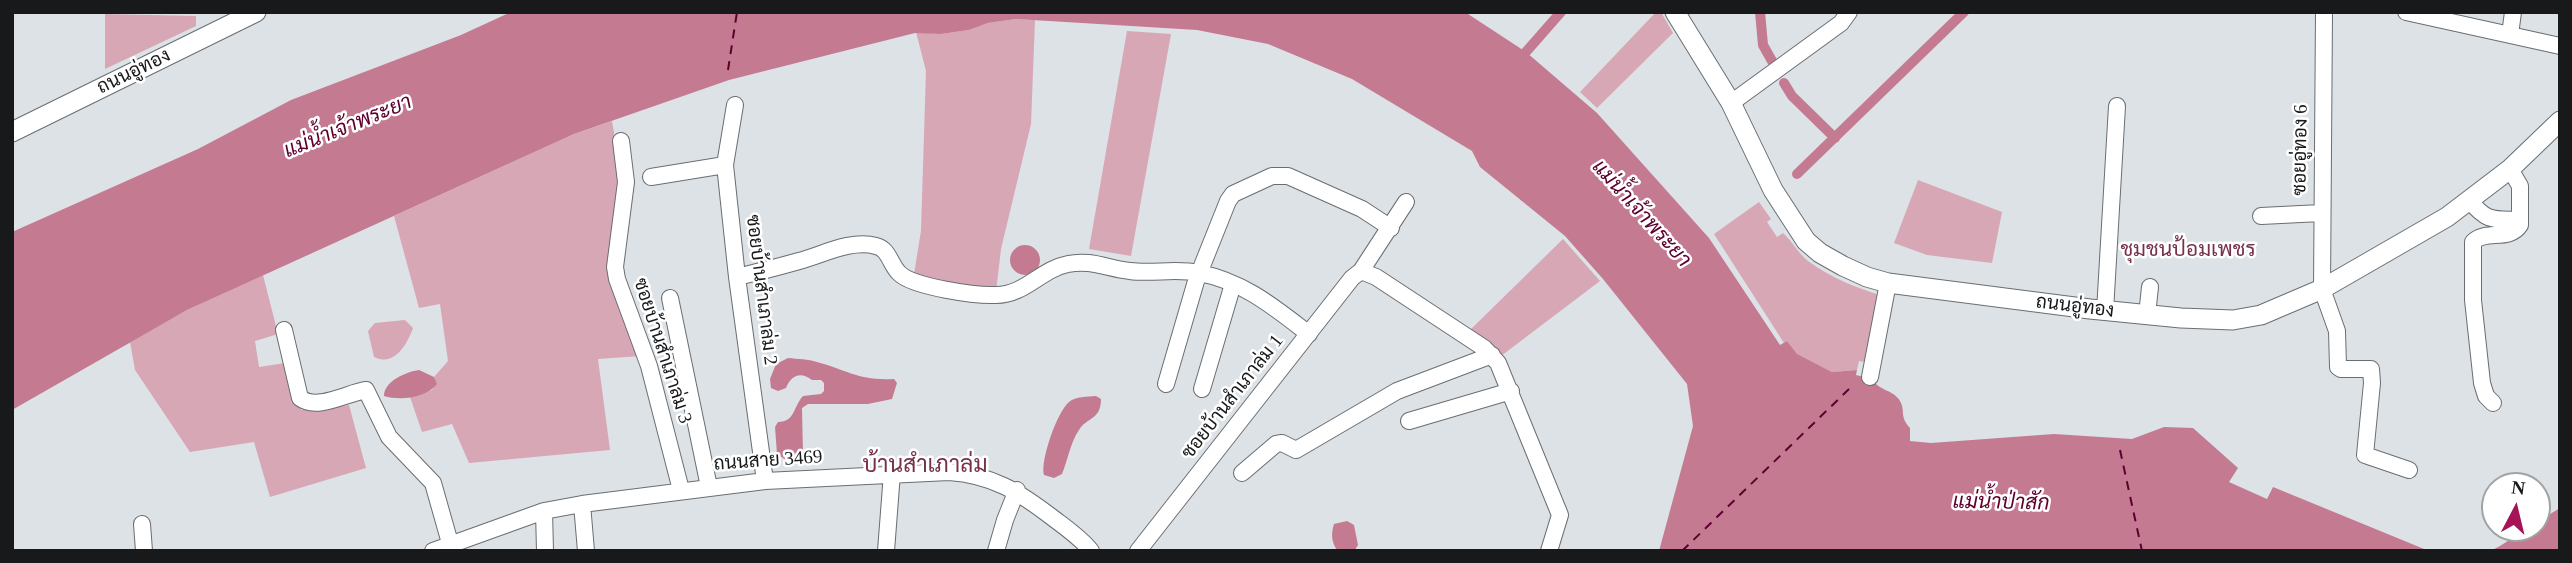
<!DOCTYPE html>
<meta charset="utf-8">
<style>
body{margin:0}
#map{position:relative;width:2572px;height:563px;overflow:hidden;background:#dce2e6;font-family:"Times New Roman",serif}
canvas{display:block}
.frame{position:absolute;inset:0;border:14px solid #17191a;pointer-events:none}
.north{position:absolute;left:2481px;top:472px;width:70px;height:70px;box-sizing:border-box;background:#fff;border:2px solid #a2a3a3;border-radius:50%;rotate:7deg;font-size:19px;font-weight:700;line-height:28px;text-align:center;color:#17191a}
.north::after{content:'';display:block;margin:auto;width:24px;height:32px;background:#a41457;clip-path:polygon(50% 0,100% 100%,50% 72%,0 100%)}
</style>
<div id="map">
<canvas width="2572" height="563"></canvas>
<div class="frame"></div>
<div class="north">N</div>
</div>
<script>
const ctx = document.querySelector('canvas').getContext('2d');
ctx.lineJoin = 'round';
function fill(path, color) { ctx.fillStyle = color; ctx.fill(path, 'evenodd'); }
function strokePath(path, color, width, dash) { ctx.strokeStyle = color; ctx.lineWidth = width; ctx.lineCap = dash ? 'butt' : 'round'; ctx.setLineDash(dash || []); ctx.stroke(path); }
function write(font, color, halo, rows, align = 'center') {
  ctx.font = font + ' "Times New Roman",Sarabun,serif'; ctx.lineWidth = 5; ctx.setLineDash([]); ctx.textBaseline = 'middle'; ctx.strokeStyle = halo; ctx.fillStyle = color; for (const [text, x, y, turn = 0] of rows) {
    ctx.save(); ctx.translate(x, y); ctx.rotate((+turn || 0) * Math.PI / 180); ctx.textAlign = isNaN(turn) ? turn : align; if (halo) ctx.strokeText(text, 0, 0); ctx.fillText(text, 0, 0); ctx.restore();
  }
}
const green = new Path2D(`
 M1656,12H1661L1673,33L1597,108L1580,92Z
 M105,14L196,16V26L105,69Z
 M1016,19L1035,20L1031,124L1001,249L996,292L929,280L914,274L921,231L926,71L916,32L941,34L969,30L988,23Z
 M1127,31L1171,34L1131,256L1089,249Z
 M612,121L621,174L609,258L641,356L598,359L610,450L469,463L452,424L422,432L410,397L432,390L436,384L434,377L448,361L440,304L419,308L394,216L574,134Z
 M1918,180L2002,212L1992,263L1927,255L1894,243Z
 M1759,202L1771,219L1767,222L1777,237L1783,233C1792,241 1799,254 1808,261C1831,278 1857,288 1883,296L1871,363L1859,361L1857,370L1832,372L1796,354L1787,341L1784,343L1714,234Z
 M1563,239L1600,281L1501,356L1494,347L1470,330Z
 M263,275L278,334L255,341L259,367L285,363L301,410L349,405L366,468L270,497L254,442L190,452L135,370L130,342L187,310Z
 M405,320L413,328C407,345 394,367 374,357L368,331L375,323Z`);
const water = new Path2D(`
 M511,12H1465L1526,52L1597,113L1709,238L1780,345L1787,341L1797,354L1832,372L1857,370L1856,375L1872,379C1879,391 1894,390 1900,401C1906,412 1899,416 1910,428V441L1931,443L2054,434L2132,439L2164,427L2193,428L2238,468L2229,482L2267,499L2273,487L2429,551H1659L1693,426L1687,384L1603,279L1565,236L1480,167L1472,151L1352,79L1268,44L1197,30L1016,19L988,23L969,30L941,34L915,33L729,80L574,134L187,310L12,410V232L198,149L291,100L461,35Z
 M1010 260a15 15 0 1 1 30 0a15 15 0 1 1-30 0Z
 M788,358C798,359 808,359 817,362C847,370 859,381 894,379L897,383L892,399L868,404H808L802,408L803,454L800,458L786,460L777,454L775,427L778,422C795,422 793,407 803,396L821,394L824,391V383L821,380H812C801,371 791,375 786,388L778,391L771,388L770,379L776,364Z
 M419,370L434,377L437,384C426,398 400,401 384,396C384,381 406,372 419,370Z
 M1096,396L1101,399C1101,420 1087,417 1079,430C1070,443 1068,460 1062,474L1054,478L1044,475C1040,461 1057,412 1069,402C1076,396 1087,397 1096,396Z
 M2560,508V551H2489C2506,546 2519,528 2537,528V522Z
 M1347,521L1354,525L1358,545L1355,550L1338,551C1331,543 1331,533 1334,524Z`);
const canal = new Path2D(`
 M1760,12L1763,45L1772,61
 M1518,61L1561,12
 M1784,83L1792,96L1835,138
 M1797,174L1964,12`);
const ferry = new Path2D(`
 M728,70L737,12
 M2120,450L2142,551
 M1682,551L1849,389`);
const minor = new Path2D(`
 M2324,12L2322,289L2337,331L2338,367L2341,369H2371L2372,383L2365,455L2409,470
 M2406,12L2560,46
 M2510,35L2513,12
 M1731,103L1841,23L1849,12
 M735,105L725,165L737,277L765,481
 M621,141L626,182L615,267L617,279L649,366L681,490
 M651,177L725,165
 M2469,200C2488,223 2493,219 2520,220
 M2261,216L2321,213
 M1361,271L1376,277L1484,348L1498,363L1560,515L1549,551
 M737,277C758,272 778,267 799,261C822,255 851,239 876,246C889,249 890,264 899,273C912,287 977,296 996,295C1025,295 1041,269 1068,264C1091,259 1108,269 1130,271C1153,274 1176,268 1199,273C1243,281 1275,308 1309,334
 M670,298L709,487
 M2105,311L2117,106
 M2147,315L2150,287
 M284,330L300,398C317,411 347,393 366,390L389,437L433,483L450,543
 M1870,377L1888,283
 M1166,384L1196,281L1228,201L1233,194L1272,176H1288L1362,209L1391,228
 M1202,389L1233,284
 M2493,403L2486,396L2482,383L2473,300V242C2485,229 2509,242 2520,225V186L2510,169
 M1409,421L1511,391
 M1242,473L1276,444L1282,443L1296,450L1397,391L1492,355
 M582,504L586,551
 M544,511L545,551
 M142,524L144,551
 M433,551L544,511L582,504L765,481L949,472C993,475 1019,492 1053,518C1066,528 1081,538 1091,551
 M886,551L892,473
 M996,551L1005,520L1017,490
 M1138,551L1352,278L1361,271L1406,202`);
const major = new Path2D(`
 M1675,12L1731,103L1773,190L1806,241L1820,253L1843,266L1867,277L1888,283L2090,309L2181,318L2233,320L2261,315L2322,289L2447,217L2510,169L2560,121
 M12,132L256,12`);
const streetNames = [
 ["ถนนอู่ทอง",134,72,-26],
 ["ซอยอู่ทอง 6",2301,150,-89],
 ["ซอยบ้านสำเภาล่ม 2",761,290,83],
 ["ถนนอู่ทอง",2075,307,7],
 ["ซอยบ้านสำเภาล่ม 3",662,351,72],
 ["ซอยบ้านสำเภาล่ม 1",1233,397,-52],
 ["ถนนสาย 3469",768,461,-4]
];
const waterNames = [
 ["แม่น้ำเจ้าพระยา",348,127,-22],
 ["แม่น้ำเจ้าพระยา",1641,214,48],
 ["แม่น้ำป่าสัก",2001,503,1]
];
const neighbourhoodNames = [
 ["ชุมชนป้อมเพชร",2188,250]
];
const quarterNames = [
 ["บ้านสำเภาล่ม",925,466]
];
fill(green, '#d8a7b5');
fill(water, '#c47b92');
strokePath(canal, '#c47b92', 10);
strokePath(ferry, '#5d002e', 2, [9, 7]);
strokePath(minor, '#696e72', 18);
strokePath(major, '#696e72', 21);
strokePath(minor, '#fff', 16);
strokePath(major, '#fff', 19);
write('19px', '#17191a', '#fff', streetNames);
write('italic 21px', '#5d002e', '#fff', waterNames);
write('21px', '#77324b', '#fff', neighbourhoodNames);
write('23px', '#77324b', '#fff', quarterNames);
</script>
